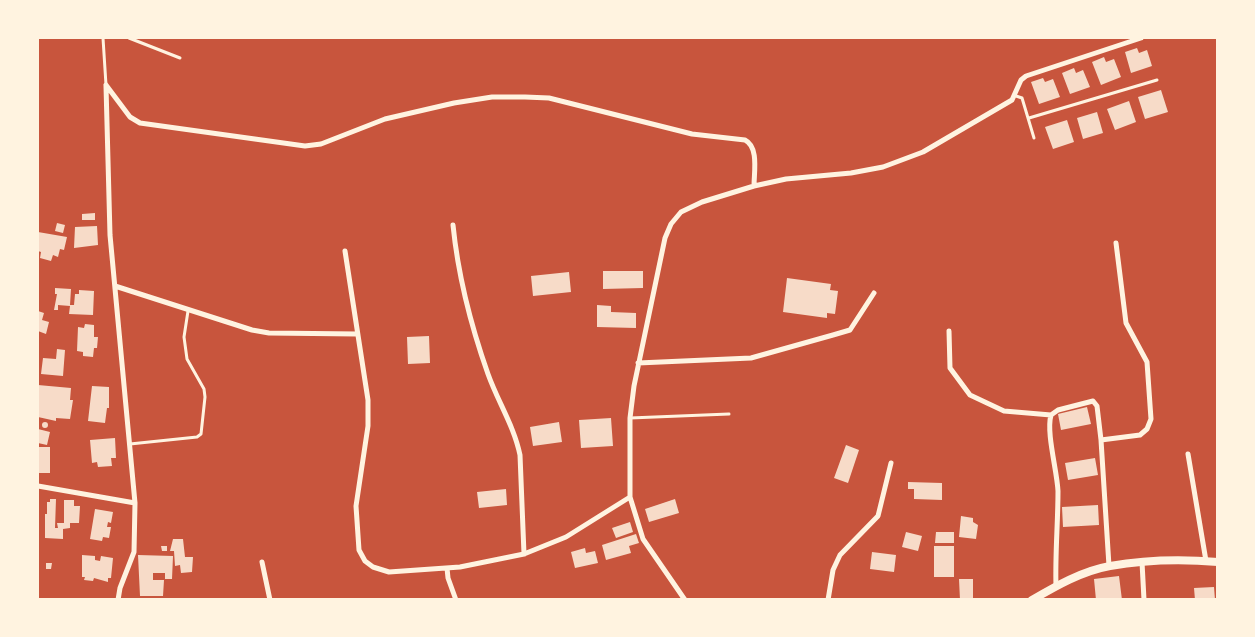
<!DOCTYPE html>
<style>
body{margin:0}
#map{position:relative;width:1255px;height:637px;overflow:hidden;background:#c8553d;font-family:Lato,sans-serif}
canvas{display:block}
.frame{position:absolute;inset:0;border:39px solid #fff3e0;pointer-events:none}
</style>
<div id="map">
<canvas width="1255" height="637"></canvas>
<div class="frame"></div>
</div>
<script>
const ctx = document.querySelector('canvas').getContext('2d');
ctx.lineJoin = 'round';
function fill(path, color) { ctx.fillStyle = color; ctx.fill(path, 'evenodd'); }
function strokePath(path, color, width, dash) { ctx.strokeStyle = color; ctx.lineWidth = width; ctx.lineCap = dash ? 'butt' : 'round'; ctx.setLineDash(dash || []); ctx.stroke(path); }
const building = new Path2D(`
 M1137,48L1139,53L1147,50L1152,66L1131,73L1125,52Z
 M1104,57L1106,62L1114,59L1121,77L1101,85L1092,62Z
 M1074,68L1076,73L1083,70L1090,87L1070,94L1062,73Z
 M1043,78L1045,82L1053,79L1060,97L1039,104L1031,82Z
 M1161,90L1168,112L1145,119L1138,97Z
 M1129,101L1136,122L1115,130L1107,109Z
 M1097,112L1103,133L1083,139L1077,118Z
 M1067,120L1074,142L1053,149L1045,127Z
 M95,213V220H82V214Z
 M57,223L65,225L63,233L55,231Z
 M97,226L98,245L74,248L75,227Z
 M38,232L67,237L64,250L60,249L58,257L53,255L51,261L40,258L41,252L38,251Z
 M603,271H643V288L603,289Z
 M569,272L571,292L533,296L531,276Z
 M787,278L831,284L830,290L838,291L835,314L827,313V318L783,312Z
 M55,288L71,289L70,305H74L75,294H79V290L94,291L93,315L69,314L70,306L58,305V310H54L57,294H55Z
 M597,305L611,306V312L636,313V328L597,327Z
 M38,311L44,313L42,320L49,322L46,334L38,331Z
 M85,324L94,325V337H98L97,348H94L93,357L83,356V352L77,351L78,327L84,328Z
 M429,336L430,363L408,364L407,337Z
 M57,349L65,350L63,376L41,374L43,358L56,359Z
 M38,385L71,388L70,400H73L70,419L56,418V421L38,417Z
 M92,386L109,387V408H107L105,423L88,421Z
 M1087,407L1091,424L1061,430L1058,414Z
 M611,418L613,446L581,448L579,420Z
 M559,422L562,442L533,446L530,427Z
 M42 425a3 3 0 1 1 6 0a3 3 0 1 1-6 0Z
 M38,429L50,432L47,445L38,443Z
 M115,438L116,458H111L112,466L98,467L97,462L92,463L90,440Z
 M846,445L859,450L848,483L834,478Z
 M38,447H50V473H38Z
 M1095,458L1098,475L1068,480L1065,463Z
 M908,482L942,483V500L914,499V489H908Z
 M506,489L507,505L479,508L477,492Z
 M50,499H56L55,528H58L57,523H64V500H74V506H80L79,523H70V528L63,529V539L45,538V514H47V502H50Z
 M675,499L679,513L649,522L645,509Z
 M1098,505L1099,525L1063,527L1062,507Z
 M95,509L113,512L111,523L108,522L107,527H111L109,538L103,537L102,541L90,539Z
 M961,516L973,518V522L978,525L976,539L959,537Z
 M630,522L633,532L616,538L612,528Z
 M906,532L922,536L918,551L902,547Z
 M936,532H954V543H935Z
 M636,534L639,543L629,546L631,553L606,560L602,545Z
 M173,539H183L185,557H193L192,572L181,573L180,565L175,566L174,551H170Z
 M161,546H167V551H162Z
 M934,546H954V577H934Z
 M585,548L586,553L595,551L598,563L575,568L571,552Z
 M872,552L896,555L894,572L870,569Z
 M82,555L95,556V560L100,561L101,556L113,558L111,578H108V582L94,578L93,581L84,580L85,577H82Z
 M138,555L173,556L172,579H165V573H153V580H164L163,596H140Z
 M46,563H52L51,569H46Z
 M1119,576L1122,600H1096L1094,579Z
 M959,579H973V600H960Z
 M1214,587L1215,600H1195L1194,588Z`);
const service = new Path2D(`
 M103,38L106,85
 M129,38L180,58
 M1016,96L1022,98L1034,138
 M1029,118L1157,80
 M630,418L729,414
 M130,444L197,437L201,434L205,397L204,389L187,359L184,337L188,311`);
const minor = new Path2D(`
 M106,85L130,117L140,123L305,146L321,144L385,119L454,103L492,97H525L549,98L692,134L745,140C759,147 754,172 754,186
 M106,86L110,235L135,503L134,552L120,588L118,600
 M453,225C458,275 471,326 488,374C498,402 514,426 520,455L524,554
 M345,251L368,400V426L356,506L359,550L365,561L373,567L389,572L460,567L524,554L566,537L630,497
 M115,286L252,330L269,333L357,334
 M949,331L950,368L970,395L1004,411L1051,415L1058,410L1093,401L1097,406L1101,440
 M638,363L751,358L833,335L850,330L874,293
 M1051,415C1046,433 1057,470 1058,491C1058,523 1055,554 1056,586
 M1188,454L1206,561
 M38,486L135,503
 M262,562L270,600
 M1142,562L1144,600
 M1109,566L1101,440L1140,435L1147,429L1151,419L1147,362L1126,323L1116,243
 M447,568L448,578L456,600
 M685,600L643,539L630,497V418L634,386L665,238L671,224L681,212L702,202L754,186L786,179L851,173L883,167L923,152L1012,100L1021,80L1026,76L1141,38
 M828,600L833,570L840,555L878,516L891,463`);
const tertiary = new Path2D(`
 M1032,600C1056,586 1082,571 1110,566C1144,560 1183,559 1218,562`);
fill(building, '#f7dbc8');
strokePath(service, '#fff3e0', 3);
strokePath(minor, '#fff3e0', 5);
strokePath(tertiary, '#fff3e0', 8);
</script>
